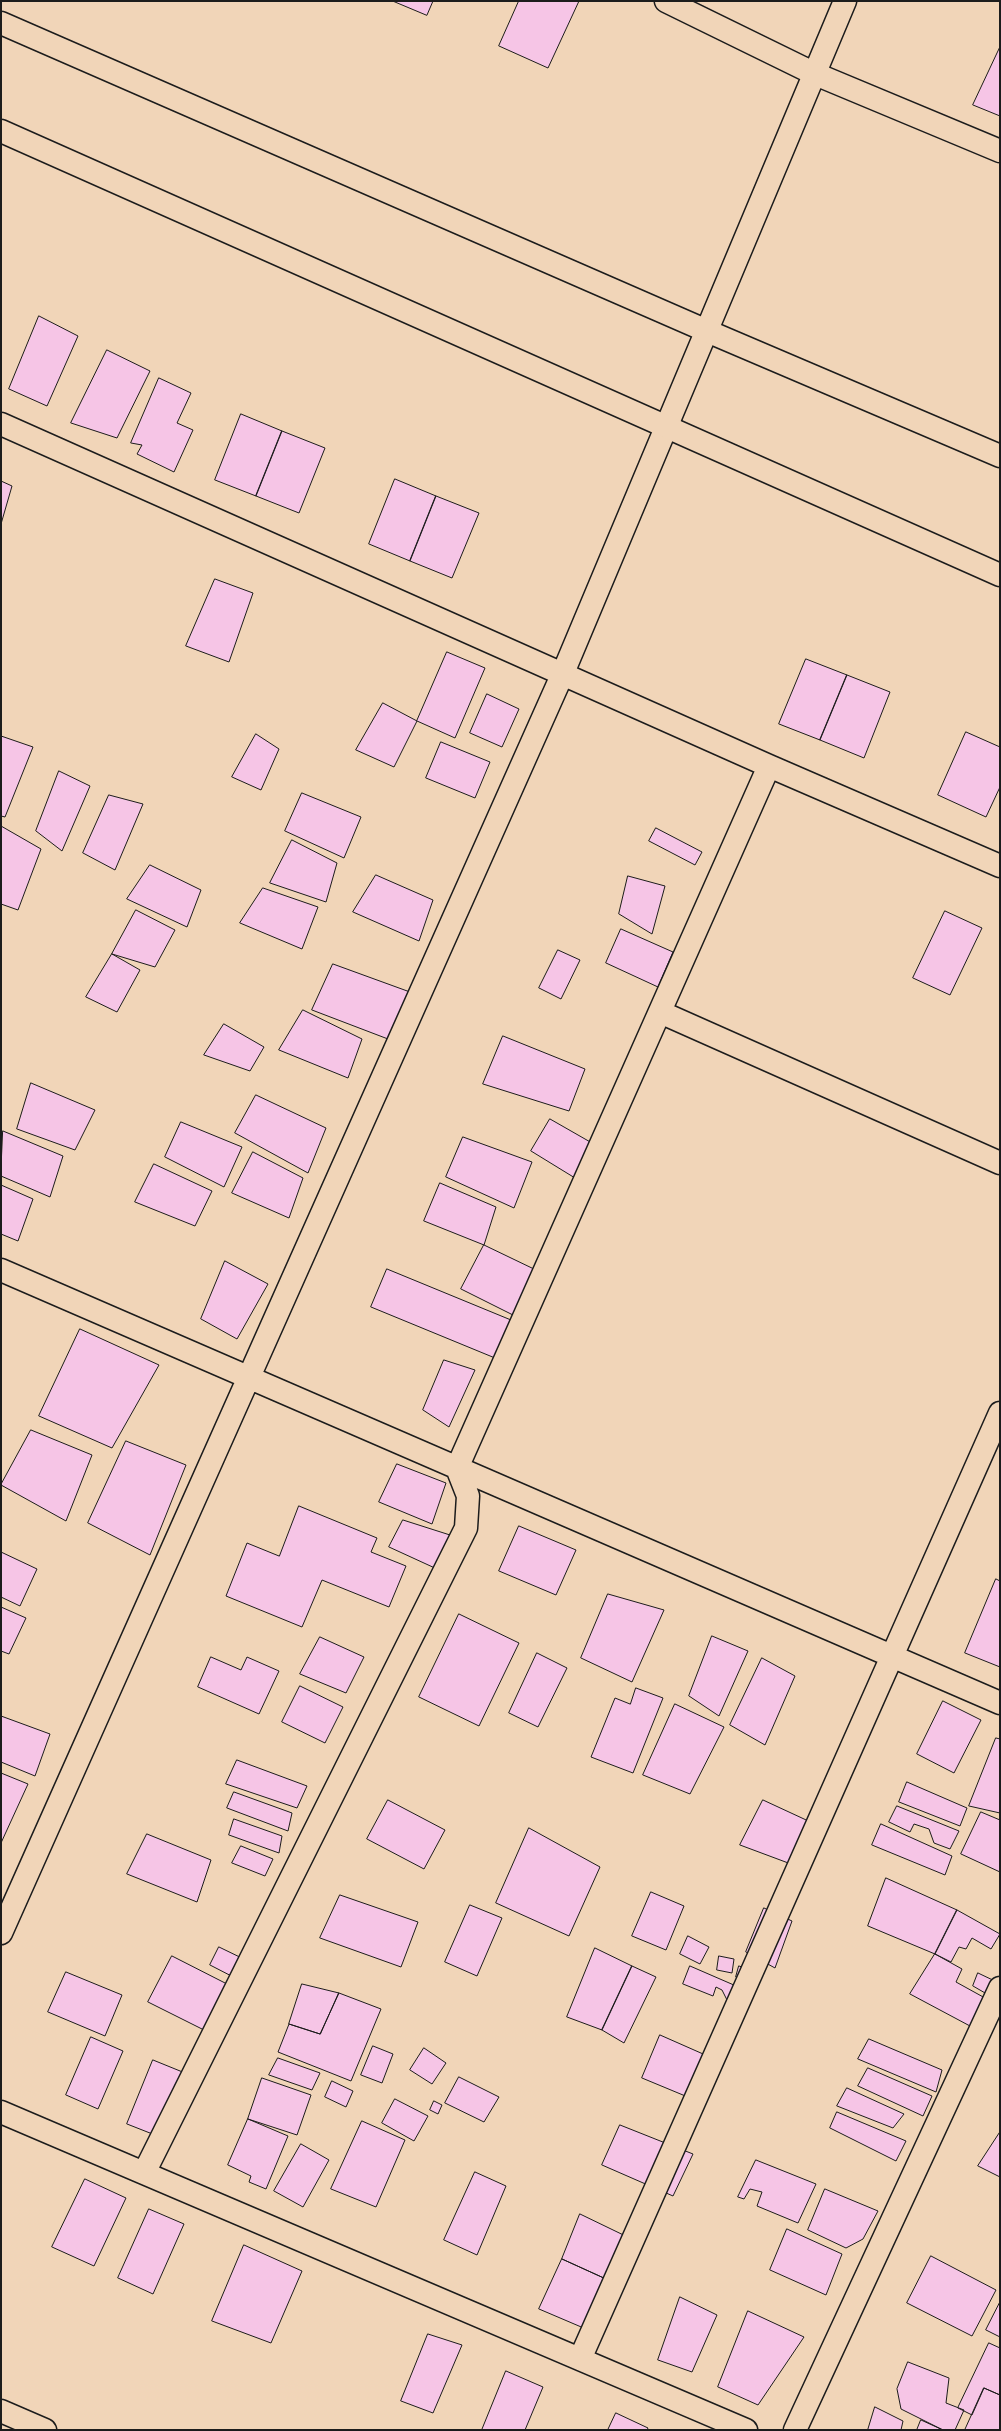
<!DOCTYPE html>
<style>
body{margin:0}
#map{position:relative;width:1001px;height:2431px;overflow:hidden;background:#f1d5b8;font-family:Kalam,sans-serif}
canvas{display:block}
.frame{position:absolute;inset:0;border:2px solid #1c1c1c;pointer-events:none}
</style>
<div id="map">
<canvas width="1001" height="2431"></canvas>
<div class="frame"></div>
</div>
<script>
const ctx = document.querySelector('canvas').getContext('2d');
ctx.lineJoin = 'round';
function fill(path, color) { ctx.fillStyle = color; ctx.fill(path, 'evenodd'); }
function strokePath(path, color, width, dash) { ctx.strokeStyle = color; ctx.lineWidth = width; ctx.lineCap = dash ? 'butt' : 'round'; ctx.setLineDash(dash || []); ctx.stroke(path); }
const building = new Path2D(`
 M393,1H433L427,15Z
 M519,1H579L548,68L499,46Z
 M1000,47V116L973,105Z
 M39,316L78,336L47,406L9,389Z
 M107,350L150,371L117,438L71,423Z
 M159,378L191,393L177,423L193,430L174,472L137,454L142,445L131,443Z
 M241,414L282,431L256,496L215,480Z
 M282,431L325,448L299,513L256,496Z
 M395,479L436,496L410,561L369,544Z
 M1,481L12,486L1,524Z
 M436,496L479,513L452,578L410,561Z
 M215,579L253,593L229,662L186,646Z
 M447,652L485,668L455,738L417,721Z
 M806,659L847,675L820,740L779,724Z
 M847,675L890,692L864,758L820,740Z
 M487,694L519,709L502,747L470,733Z
 M383,703L417,721L394,767L356,750Z
 M966,732L1000,747V787L986,817L938,795Z
 M256,734L279,749L261,790L232,777Z
 M1,736L33,747L5,817L1,816Z
 M441,742L490,762L475,798L426,778Z
 M59,771L90,786L62,851L36,831Z
 M302,793L361,817L344,858L285,831Z
 M109,795L143,804L115,870L83,853Z
 M1,826L41,849L18,910L1,904Z
 M656,828L702,852L695,865L649,841Z
 M292,840L337,863L326,902L270,883Z
 M150,865L201,890L187,927L127,899Z
 M376,875L433,900L419,941L353,912Z
 M628,876L665,886L652,934L619,914Z
 M263,888L318,907L302,949L240,923Z
 M136,910L175,930L155,967L112,954Z
 M945,911L982,928L950,995L913,978Z
 M621,929L673,952L658,987L606,963Z
 M558,950L580,960L561,999L539,988Z
 M112,954L140,970L117,1012L86,997Z
 M333,964L410,992L388,1039L312,1010Z
 M303,1010L362,1039L348,1078L279,1050Z
 M224,1024L264,1047L250,1071L204,1055Z
 M503,1036L585,1069L569,1111L483,1084Z
 M31,1083L95,1110L75,1150L17,1129Z
 M256,1095L326,1128L308,1173L235,1133Z
 M550,1119L592,1143L575,1178L531,1151Z
 M181,1122L242,1147L224,1187L165,1157Z
 M3,1131L63,1156L50,1197L1,1176Z
 M463,1137L532,1162L514,1208L446,1177Z
 M253,1152L303,1178L289,1218L232,1193Z
 M154,1164L212,1191L195,1226L135,1202Z
 M440,1183L496,1207L484,1245L424,1221Z
 M1,1185L33,1199L18,1241L1,1234Z
 M484,1245L536,1270L515,1316L461,1289Z
 M225,1261L268,1284L237,1339L201,1319Z
 M387,1269L511,1320L495,1358L371,1307Z
 M80,1329L159,1365L112,1448L39,1416Z
 M444,1360L475,1370L449,1427L423,1410Z
 M31,1430L92,1455L66,1521L1,1485Z
 M126,1441L186,1465L150,1555L88,1523Z
 M397,1464L446,1483L432,1524L379,1502Z
 M299,1506L377,1538L371,1552L406,1566L389,1607L322,1580L302,1627L226,1596L247,1543L279,1556Z
 M403,1520L450,1535L437,1569L389,1547Z
 M519,1526L576,1550L556,1595L499,1571Z
 M1,1552L37,1569L20,1606L1,1597Z
 M996,1579L1000,1581V1667L965,1653Z
 M608,1594L664,1610L632,1682L581,1658Z
 M1,1607L26,1618L9,1654L1,1651Z
 M459,1614L519,1643L479,1726L419,1697Z
 M712,1636L748,1651L719,1716L689,1696Z
 M320,1637L364,1657L346,1693L300,1674Z
 M537,1653L567,1668L538,1727L509,1713Z
 M211,1657L241,1670L247,1657L279,1671L259,1714L198,1687Z
 M762,1658L795,1676L765,1745L730,1725Z
 M300,1686L343,1707L325,1743L282,1722Z
 M636,1688L663,1698L633,1773L591,1757L615,1698L630,1704Z
 M943,1701L981,1720L954,1773L917,1754Z
 M675,1704L724,1727L690,1794L643,1775Z
 M1,1716L50,1734L35,1776L1,1762Z
 M996,1738L1000,1739V1813L969,1806Z
 M237,1760L307,1786L297,1808L226,1784Z
 M1,1773L28,1784L1,1843Z
 M907,1782L967,1808L960,1826L899,1802Z
 M234,1792L292,1813L288,1831L227,1808Z
 M388,1800L445,1830L424,1869L367,1839Z
 M763,1800L817,1825L799,1867L740,1845Z
 M897,1806L959,1831L950,1849L934,1843L929,1829L914,1824L910,1832L889,1822Z
 M981,1812L1000,1820V1872L961,1854Z
 M234,1819L282,1836L279,1853L229,1835Z
 M881,1824L952,1856L945,1875L872,1845Z
 M529,1828L600,1867L569,1936L496,1903Z
 M147,1834L211,1860L197,1902L127,1874Z
 M241,1846L273,1859L265,1876L232,1863Z
 M886,1878L957,1910L935,1954L868,1926Z
 M651,1892L684,1906L666,1950L632,1936Z
 M340,1895L418,1922L401,1967L320,1938Z
 M470,1905L502,1918L477,1976L445,1962Z
 M764,1908L792,1921L775,1968L746,1952Z
 M957,1910L1000,1934L991,1949L972,1938L966,1949L959,1947L951,1962L935,1954Z
 M688,1936L709,1947L700,1964L680,1954Z
 M219,1947L252,1963L243,1982L210,1965Z
 M595,1948L632,1966L602,2030L567,2017Z
 M935,1954L962,1969L956,1982L985,1998L970,2026L910,1994Z
 M172,1956L227,1984L204,2030L148,2002Z
 M719,1956L734,1959L732,1973L717,1970Z
 M632,1966L656,1977L624,2043L602,2030Z
 M690,1966L750,1992L729,2004L722,1990L716,1987L713,1996L683,1984Z
 M739,1966L745,1968L743,1979L736,1977Z
 M66,1972L122,1995L105,2036L48,2012Z
 M978,1973L999,1983L992,1997L973,1986Z
 M302,1984L339,1993L320,2034L289,2024Z
 M339,1993L381,2009L351,2081L278,2052L289,2024L320,2034Z
 M660,2035L719,2061L695,2100L642,2078Z
 M91,2037L123,2051L98,2109L66,2095Z
 M869,2039L942,2070L936,2092L858,2059Z
 M373,2046L393,2054L382,2083L361,2075Z
 M424,2048L446,2063L432,2084L410,2070Z
 M278,2058L320,2073L312,2090L269,2075Z
 M153,2060L185,2073L155,2135L127,2124Z
 M868,2068L932,2096L923,2116L858,2086Z
 M459,2077L499,2097L484,2122L445,2103Z
 M262,2078L311,2095L297,2135L248,2119Z
 M332,2081L353,2091L346,2107L325,2097Z
 M847,2088L904,2114L893,2128L837,2106Z
 M395,2099L428,2116L414,2141L382,2123Z
 M434,2101L442,2105L438,2114L430,2110Z
 M837,2112L906,2141L896,2161L830,2128Z
 M248,2119L288,2136L266,2189L249,2182L251,2176L228,2165Z
 M362,2121L405,2140L376,2207L331,2189Z
 M620,2125L693,2154L673,2196L602,2165Z
 M1000,2132V2177L978,2166Z
 M301,2144L329,2160L303,2207L274,2191Z
 M756,2160L816,2184L798,2223L757,2206L762,2192L750,2189L744,2199L738,2197Z
 M475,2172L506,2186L477,2255L444,2240Z
 M85,2179L126,2198L94,2266L52,2247Z
 M825,2189L878,2211L863,2239L846,2248L808,2230Z
 M149,2209L184,2224L153,2294L118,2278Z
 M580,2214L640,2243L606,2279L562,2259Z
 M787,2229L842,2254L826,2295L770,2270Z
 M244,2245L302,2271L271,2343L212,2321Z
 M931,2256L996,2290L972,2336L907,2303Z
 M562,2259L606,2279L593,2332L539,2309Z
 M680,2297L717,2315L692,2372L658,2360Z
 M1000,2302V2337L986,2330Z
 M748,2311L804,2337L758,2405L718,2387Z
 M428,2334L462,2345L433,2413L401,2401Z
 M989,2343L1000,2348V2395L984,2388L972,2415L958,2408Z
 M908,2362L949,2378L946,2403L964,2410L955,2430H943L901,2409L897,2389Z
 M506,2371L543,2387L525,2430H482Z
 M984,2388L1000,2395V2430H965Z
 M875,2407L903,2421L901,2430H868Z
 M616,2413L648,2428L647,2430H608Z
 M921,2420L943,2430H917Z`);
const street = new Path2D(`
 M666,1L813,73L1000,151
 M1,424L769,766L1000,866
 M660,1012L1000,1163
 M1,1270L1000,1703
 M1,1933L563,673L845,1
 M1,2112L746,2430
 M144,2173L466,1528L468,1496L457,1468L769,766
 M580,2359L1000,1413
 M795,2430L1000,1988`);
const secondary = new Path2D(`
 M1,23L707,331L1000,456
 M1,131L1000,575
 M1,2411L45,2430`);
fill(building, '#f6c5e6');
strokePath(building, '#1c1c1c', 1);
strokePath(street, '#1c1c1c', 25);
strokePath(secondary, '#1c1c1c', 25);
strokePath(street, '#f1d5b8', 22);
strokePath(secondary, '#f1d5b8', 22);
</script>
